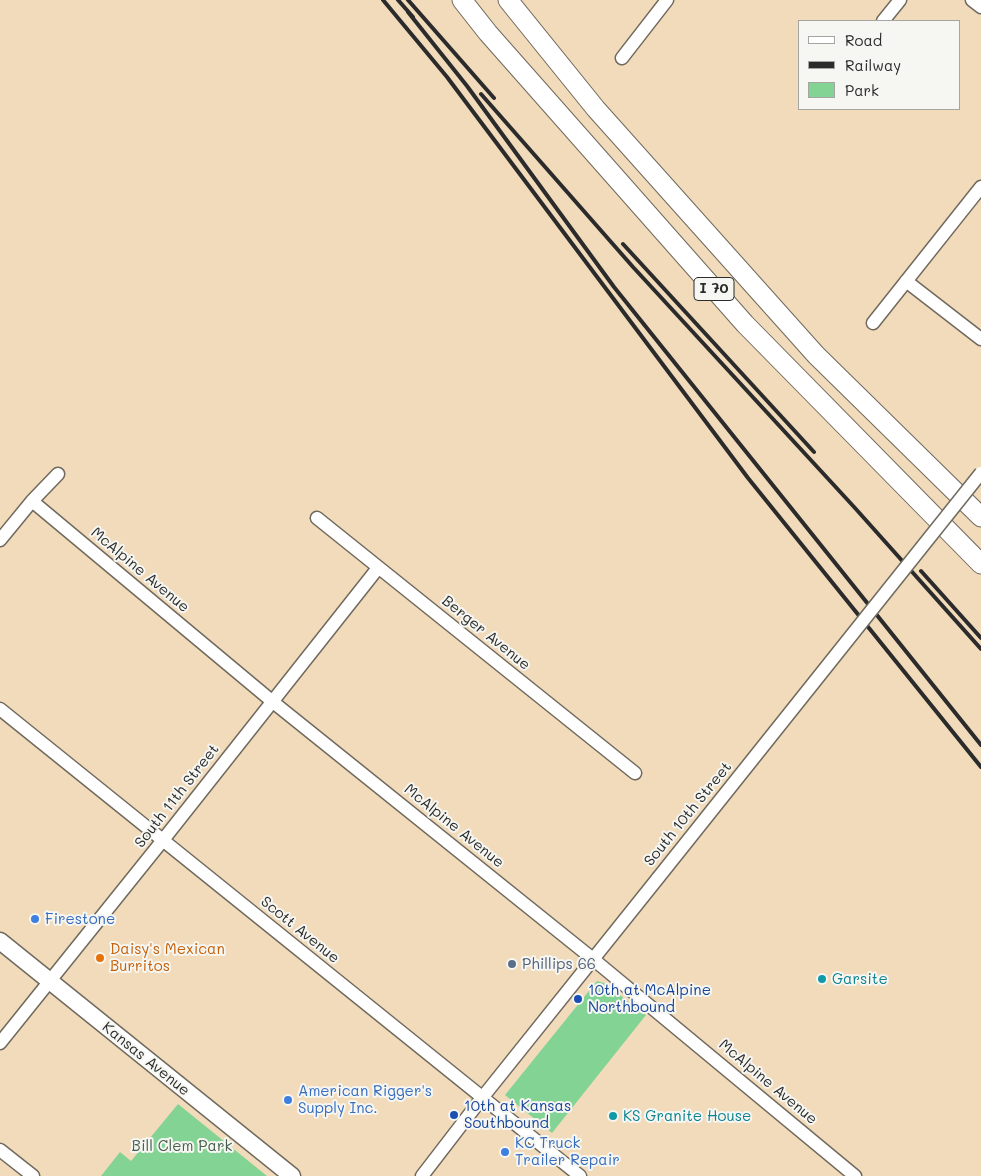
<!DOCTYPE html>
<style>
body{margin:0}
#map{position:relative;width:981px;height:1176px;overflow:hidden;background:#f1dbbb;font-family:Mali,sans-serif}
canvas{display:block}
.legend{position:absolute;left:798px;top:20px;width:162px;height:90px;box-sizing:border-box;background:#f6f6f2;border:1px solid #a5a5a2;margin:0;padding:6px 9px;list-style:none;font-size:15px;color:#2b2b2b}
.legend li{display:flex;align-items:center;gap:10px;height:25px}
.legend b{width:25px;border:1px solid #a5a5a2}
</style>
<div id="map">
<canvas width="981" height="1176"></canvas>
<ul class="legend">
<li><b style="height:6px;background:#fff"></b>Road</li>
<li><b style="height:6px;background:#2b2b2b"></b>Railway</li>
<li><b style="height:14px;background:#83d494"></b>Park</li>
</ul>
</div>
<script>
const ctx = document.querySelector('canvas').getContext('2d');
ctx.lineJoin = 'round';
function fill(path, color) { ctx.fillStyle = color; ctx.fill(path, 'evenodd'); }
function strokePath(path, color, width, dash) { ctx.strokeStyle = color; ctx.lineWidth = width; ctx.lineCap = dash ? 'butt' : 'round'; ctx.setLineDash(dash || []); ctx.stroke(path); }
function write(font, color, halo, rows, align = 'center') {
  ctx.font = font + ' Mali,sans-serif'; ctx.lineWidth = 4; ctx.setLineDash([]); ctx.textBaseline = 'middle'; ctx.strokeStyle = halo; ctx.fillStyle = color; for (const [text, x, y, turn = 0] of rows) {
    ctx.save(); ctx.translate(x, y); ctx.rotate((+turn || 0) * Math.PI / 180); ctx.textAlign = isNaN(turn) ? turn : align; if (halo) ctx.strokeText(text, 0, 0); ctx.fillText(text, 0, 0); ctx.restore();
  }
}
const green = new Path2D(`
 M597,981L604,983L646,1015L552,1133L505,1095Z
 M178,1104L267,1176H101L120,1152L131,1161Z`);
const minor = new Path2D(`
 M972,0L981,7
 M883,21L900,0
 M622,58L667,0
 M906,281L981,339
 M873,323L981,187
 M32,501L273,702L593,959L855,1176
 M317,518L635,773
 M0,540L32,501L58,474
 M0,709L580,1176
 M0,1043L163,840L378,568
 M0,1150L33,1176
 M422,1176L482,1098L658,878`);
const major = new Path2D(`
 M0,941L292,1176`);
const highway = new Path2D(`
 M462,0L488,33L745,324L981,564
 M508,0L596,109L816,355L981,517`);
const rail = new Path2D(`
 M383,0L447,77L748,478L981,767
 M398,0L413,17
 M408,0L494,98
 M408,12L467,86L614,287L981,745
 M481,94L633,267L855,508L981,649
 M623,244L814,452
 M921,571L981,638`);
const minorBridge = new Path2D(`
 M658,878L981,473`);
const markers = [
 [35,919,5,"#3f7fe0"],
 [100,958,5,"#e8710a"],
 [512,964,5,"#5c6f8a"],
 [822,979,5,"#0f9aa8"],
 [578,999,5,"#1a4fb4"],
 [288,1100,5,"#3f7fe0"],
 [454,1115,5,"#1a4fb4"],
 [613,1116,5,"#0f9aa8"],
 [505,1152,5,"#3f7fe0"]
];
const shields = [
 [714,289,40]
];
const shieldNames = [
 ["I 70",714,289]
];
const streetNames = [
 ["McAlpine Avenue",140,570,40],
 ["Berger Avenue",486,633,39],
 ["South 11th Street",177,796,-52],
 ["South 10th Street",688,814,-51],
 ["McAlpine Avenue",454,826,39],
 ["Scott Avenue",300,930,39],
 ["Kansas Avenue",146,1059,39],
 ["McAlpine Avenue",768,1082,40]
];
const shopNames = [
 ["Firestone",45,919],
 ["American Rigger's",298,1091],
 ["Supply Inc.",298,1108],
 ["KC Truck",515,1143],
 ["Trailer Repair",515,1160]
];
const foodNames = [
 ["Daisy's Mexican",110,949],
 ["Burritos",110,966]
];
const serviceNames = [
 ["Phillips 66",522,964]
];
const cultureNames = [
 ["Garsite",832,979],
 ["KS Granite House",623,1116]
];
const transitNames = [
 ["10th at McAlpine",588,990],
 ["Northbound",588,1007],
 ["10th at Kansas",464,1106],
 ["Southbound",464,1123]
];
const parkNames = [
 ["Bill Clem Park",182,1146]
];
fill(green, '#83d494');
strokePath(minor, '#70695d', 15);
strokePath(major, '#70695d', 19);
strokePath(highway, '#70695d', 21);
strokePath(minor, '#fff', 12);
strokePath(major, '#fff', 16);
strokePath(highway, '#fff', 19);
strokePath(rail, '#2b2b2b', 4);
strokePath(minorBridge, '#70695d', 15, []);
strokePath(minorBridge, '#fff', 12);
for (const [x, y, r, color] of markers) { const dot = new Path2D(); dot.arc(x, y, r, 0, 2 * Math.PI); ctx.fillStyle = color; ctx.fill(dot); strokePath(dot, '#f6f6f2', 2); }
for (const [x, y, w] of shields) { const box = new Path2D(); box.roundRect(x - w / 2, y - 11.5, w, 23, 4); ctx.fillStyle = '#f6f6f2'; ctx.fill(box); strokePath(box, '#2b2b2b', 1); }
write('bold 14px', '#2b2b2b', null, shieldNames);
write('15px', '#2b2b2b', '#f6f6f2', streetNames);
write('15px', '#366cbe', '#f6f6f2', shopNames, 'left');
write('15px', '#c56008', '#f6f6f2', foodNames, 'left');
write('15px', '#4e5e75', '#f6f6f2', serviceNames, 'left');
write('15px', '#0d838f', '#f6f6f2', cultureNames, 'left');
write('15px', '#164399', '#f6f6f2', transitNames, 'left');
write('15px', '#455e4a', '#f6f6f2', parkNames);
</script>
